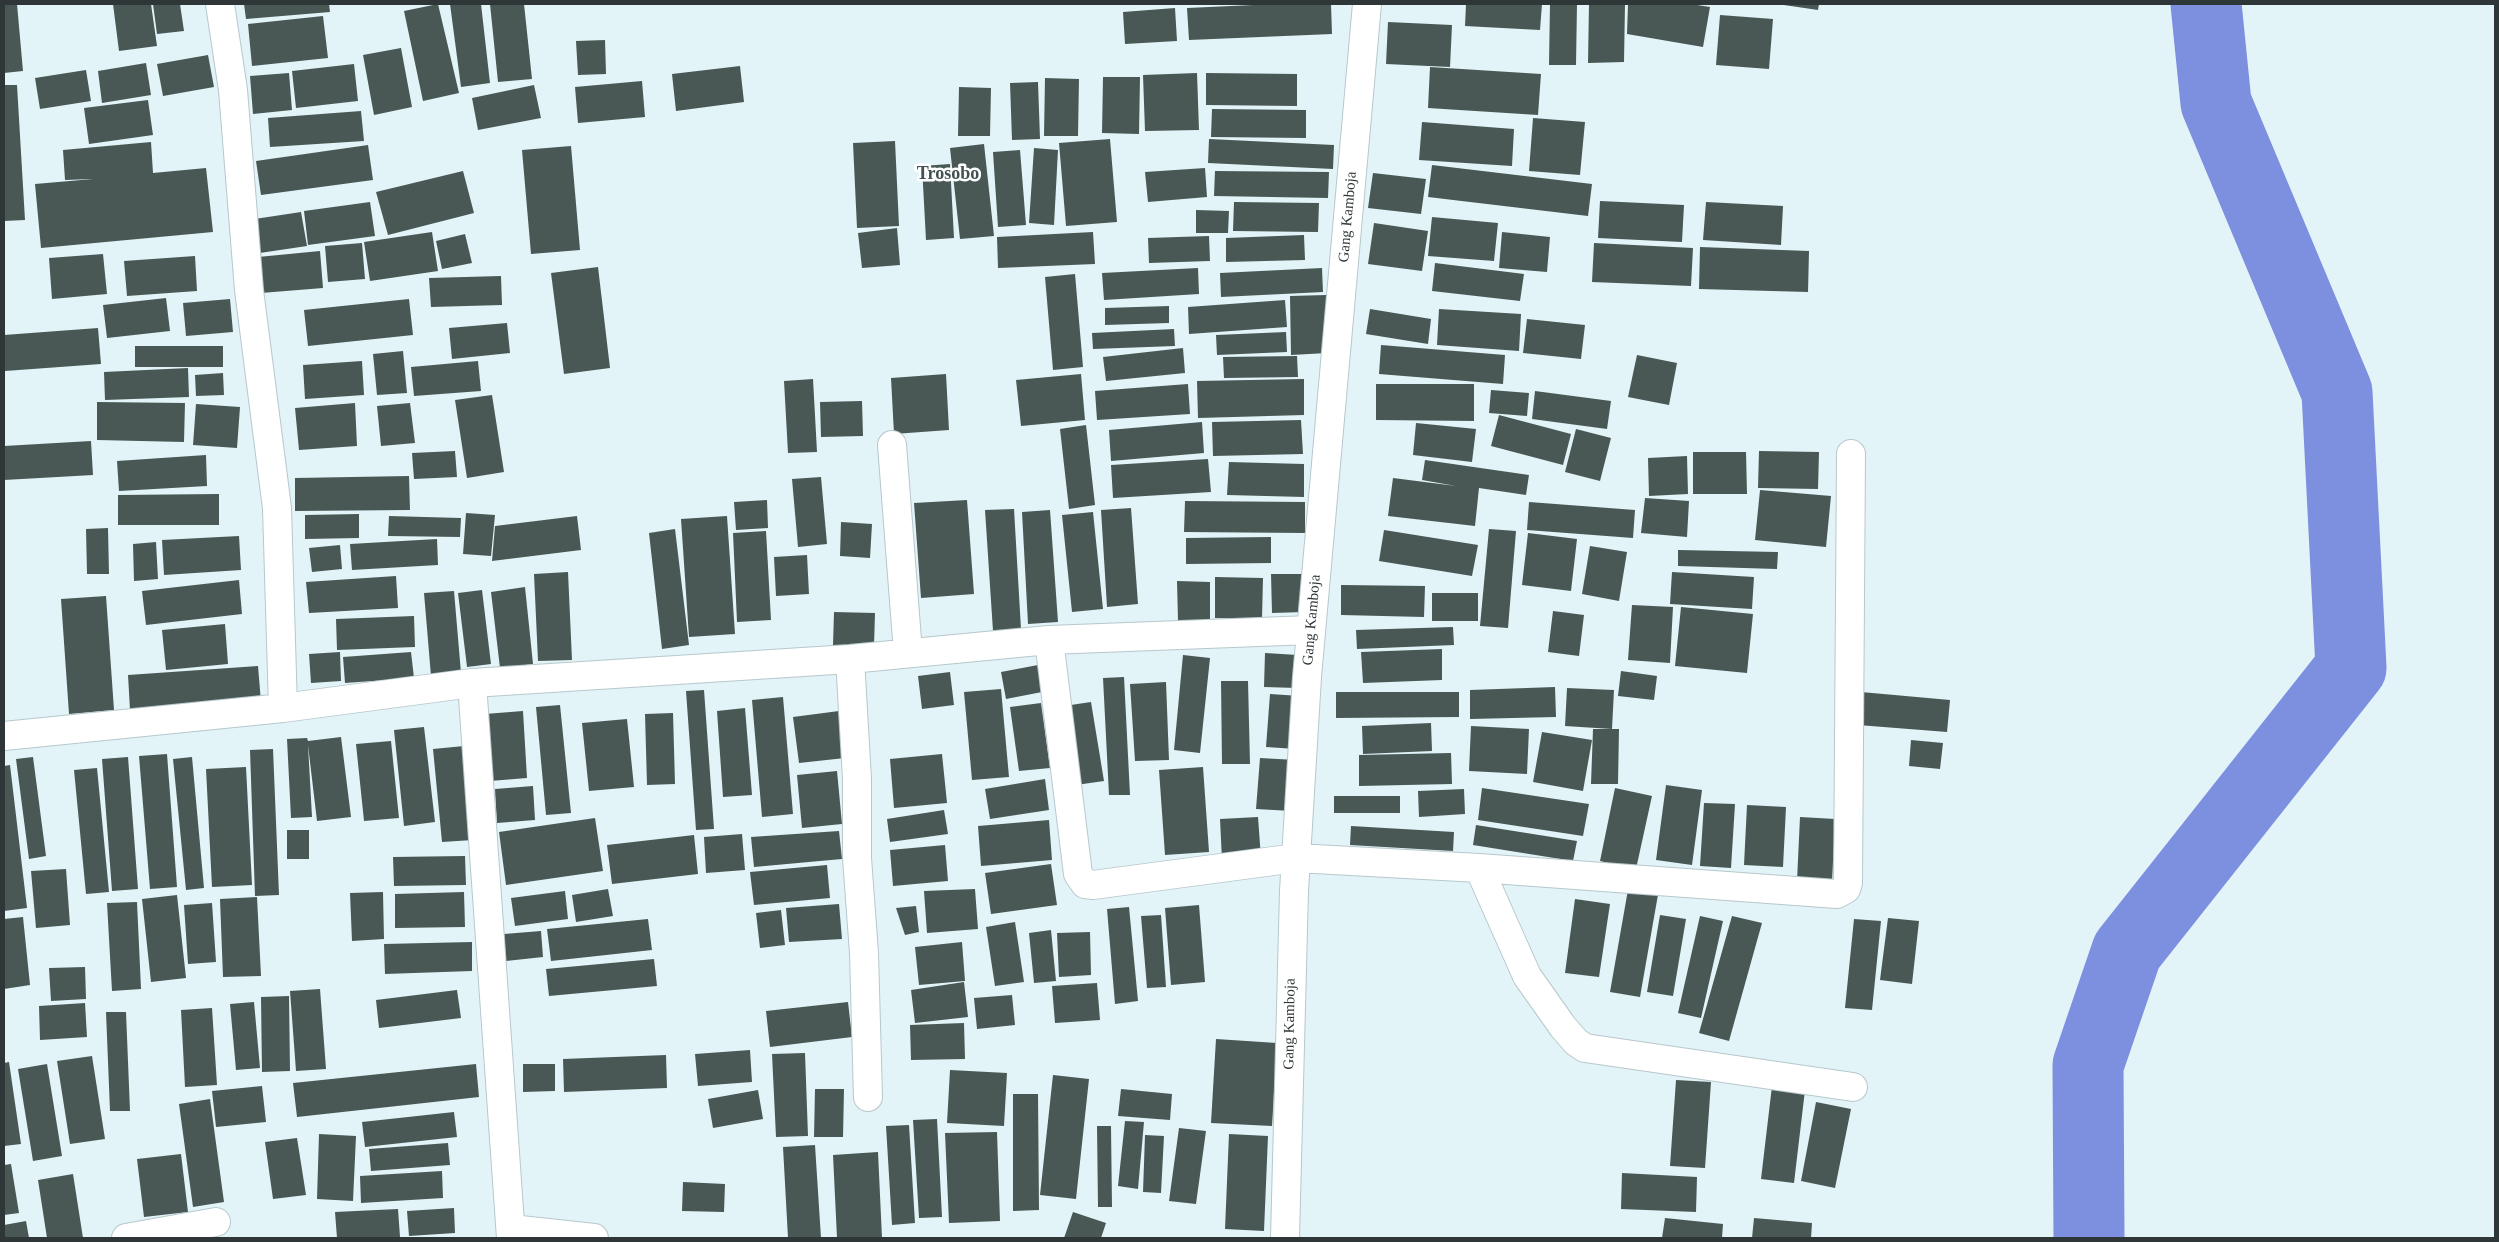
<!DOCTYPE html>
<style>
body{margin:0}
#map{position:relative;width:2499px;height:1242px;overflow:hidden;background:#e2f4f8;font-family:"Times New Roman",serif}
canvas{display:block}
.frame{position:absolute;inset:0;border:5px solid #2f3637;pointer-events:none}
</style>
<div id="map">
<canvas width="2499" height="1242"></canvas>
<div class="frame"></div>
</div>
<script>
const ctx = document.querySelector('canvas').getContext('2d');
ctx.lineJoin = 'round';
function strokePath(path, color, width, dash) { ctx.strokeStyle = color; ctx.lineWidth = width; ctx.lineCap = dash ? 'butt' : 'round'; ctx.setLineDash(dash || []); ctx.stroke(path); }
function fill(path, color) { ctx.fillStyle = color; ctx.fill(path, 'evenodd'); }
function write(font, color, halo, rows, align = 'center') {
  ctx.font = font + ' "Times New Roman",serif'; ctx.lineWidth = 5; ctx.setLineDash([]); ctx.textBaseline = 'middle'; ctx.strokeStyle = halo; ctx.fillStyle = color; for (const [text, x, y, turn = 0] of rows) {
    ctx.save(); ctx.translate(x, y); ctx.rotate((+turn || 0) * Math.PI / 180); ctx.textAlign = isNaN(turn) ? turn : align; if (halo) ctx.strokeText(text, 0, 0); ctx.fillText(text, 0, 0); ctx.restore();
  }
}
const river = new Path2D(`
 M2089,1238L2088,1065L2127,951L2351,668L2337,392L2216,103L2206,4`);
const building = new Path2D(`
 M4,4H17L23,71L4,73Z
 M113,4H151L157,46L119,51Z
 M153,4H180L184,31L157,34Z
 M244,4H329L330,12L246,19Z
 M438,4L459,93L423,101L404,11Z
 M450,4H481L490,83L461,87Z
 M490,4H524L532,79L498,82Z
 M1275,4H1331L1332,34L1189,40L1187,8Z
 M1466,4H1542L1540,30L1465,26Z
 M1550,4H1577L1576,65H1549Z
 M1589,4H1625L1624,62L1588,63Z
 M1628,4H1691L1710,7L1703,47L1627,34Z
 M1777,4H1819L1818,10Z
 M1175,8L1177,41L1125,44L1123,12Z
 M1720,15L1773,19L1769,69L1716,65Z
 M323,16L328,58L252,66L248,24Z
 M1388,22L1452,25L1450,67L1386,64Z
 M605,40L606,74L578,75L576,41Z
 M401,48L412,107L374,115L363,55Z
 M208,55L214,87L163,96L157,64Z
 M146,63L151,95L102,103L98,71Z
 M354,64L358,101L296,108L292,71Z
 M740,66L744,102L676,111L672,74Z
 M1430,67L1541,74L1538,115L1428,108Z
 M86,70L91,101L40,109L35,78Z
 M289,73L292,110L253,114L250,76Z
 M1197,73L1199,130L1145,131L1143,75Z
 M1206,73L1297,74V106L1206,105Z
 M1103,77H1140L1139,134L1102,133Z
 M1045,78L1079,79L1078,136H1044Z
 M642,81L645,117L578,123L575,87Z
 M1038,82L1040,139L1012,140L1010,83Z
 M4,85H17L25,220L4,221Z
 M534,85L541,118L478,130L472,98Z
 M959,87L991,88L990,136H958Z
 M148,100L153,135L89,144L84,108Z
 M1212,109L1306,110V138L1211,137Z
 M361,111L364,141L270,147L268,118Z
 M1533,118L1585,122L1580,175L1529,171Z
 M1422,122L1514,129L1512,166L1419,160Z
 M1110,139L1117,222L1066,226L1059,143Z
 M1209,139L1334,145L1333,169L1208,163Z
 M895,141L899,226L857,228L853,143Z
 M151,142L153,173L206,168L213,232L41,248L35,184L93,179L65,180L63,150Z
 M984,144L994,236L960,239L950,148Z
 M368,145L373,180L261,195L256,161Z
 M571,146L580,250L531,254L522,150Z
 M1034,148L1058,150L1054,225L1029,223Z
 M1020,150L1026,225L998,227L993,152Z
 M950,164L954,238L926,240L922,166Z
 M1432,165L1592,184L1588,216L1428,197Z
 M1205,168L1207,197L1148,202L1145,172Z
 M463,171L474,213L388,235L376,192Z
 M1215,171L1329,172L1328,198L1214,196Z
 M1373,173L1426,179L1421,214L1368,208Z
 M1600,201L1684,205L1682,242L1598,238Z
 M370,202L375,236L308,245L304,211Z
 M1234,202L1319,203L1318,232L1233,231Z
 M1706,202L1783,206L1781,245L1703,240Z
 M1196,210L1229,211L1228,233H1196Z
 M301,212L307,246L253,254L248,220Z
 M1432,217L1498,223L1494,261L1428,256Z
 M1374,223L1428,231L1422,271L1368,264Z
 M897,228L900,265L862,268L858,233Z
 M432,232L438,271L370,281L364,242Z
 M1093,232L1095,264L998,268L997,237Z
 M1502,232L1550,237L1547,272L1499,268Z
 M465,234L472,263L442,269L436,241Z
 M1304,235L1305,260L1226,262V238Z
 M1209,236L1210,261L1149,263L1148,238Z
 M362,243L365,279L328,282L325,246Z
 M1594,243L1693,248L1691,286L1592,282Z
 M1700,247L1809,251L1808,292L1699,289Z
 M320,251L323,288L261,293L258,257Z
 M103,254L107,294L52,299L49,258Z
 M195,256L197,291L127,296L124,261Z
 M1435,263L1524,274L1520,301L1432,291Z
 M598,267L610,368L564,374L551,273Z
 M1198,268L1199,294L1104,300L1102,273Z
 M1322,268L1323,292L1221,297L1220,273Z
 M1075,274L1083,367L1053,370L1045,277Z
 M501,276L502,305L431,307L429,278Z
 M1326,295L1327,353L1291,355L1290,296Z
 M166,298L170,331L107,338L103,305Z
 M230,299L233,332L186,336L183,303Z
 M409,299L413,335L308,346L304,310Z
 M1285,300L1287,327L1189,334L1188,307Z
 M1169,306V323L1105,325V308Z
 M1370,309L1431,319L1428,344L1366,334Z
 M1439,309L1521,314L1519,351L1437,345Z
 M1527,319L1585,325L1581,359L1523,353Z
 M507,323L510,353L452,359L449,328Z
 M98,328L101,364L5,371L4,335Z
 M1174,329L1175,346L1093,349L1092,333Z
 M1286,332L1287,352L1217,355L1216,335Z
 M1381,345L1505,355L1503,384L1379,374Z
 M135,346H223V367H135Z
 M1183,348L1185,373L1106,381L1103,357Z
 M403,351L407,393L377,395L373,354Z
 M1637,355L1677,363L1669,405L1628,397Z
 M1297,356L1298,377L1224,378L1223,357Z
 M362,361L364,395L305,399L303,365Z
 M478,361L481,391L414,396L411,367Z
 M188,368L189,397L105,400L104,372Z
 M223,373L224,395L196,396L195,375Z
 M946,374L949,430L894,434L891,378Z
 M1081,374L1085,420L1021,426L1016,380Z
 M813,379L817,452L788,453L784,381Z
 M1304,379V415L1198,418L1197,381Z
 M1188,384L1190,414L1097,420L1095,391Z
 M1376,384H1474V421L1376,420Z
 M1491,390L1529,393L1527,416L1489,413Z
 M1535,391L1611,401L1607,429L1532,419Z
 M492,395L504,472L467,478L455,400Z
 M862,401L863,436L821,437L820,402Z
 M97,402L185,403L184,442L97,440Z
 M355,403L357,446L299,450L295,408Z
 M410,403L415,443L381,446L377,406Z
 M196,404L240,407L237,448L193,445Z
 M1499,415L1571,434L1563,465L1491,446Z
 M1301,420L1303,454L1213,456L1212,422Z
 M1202,422L1204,453L1111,461L1109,430Z
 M1416,423L1476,429L1472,462L1413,455Z
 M1086,425L1095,505L1069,509L1060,429Z
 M1576,429L1611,438L1600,481L1565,472Z
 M91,441L93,475L4,480V446Z
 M455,451L457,477L414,479L412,453Z
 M1759,451L1819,452L1818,489L1758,488Z
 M1693,452H1746L1747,494H1693Z
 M206,455L207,486L119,491L117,461Z
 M1687,456L1688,494L1649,496L1648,458Z
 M1208,459L1211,492L1113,498L1111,465Z
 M1425,460L1529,475L1526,495L1479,488L1475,526L1388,516L1393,478L1456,486L1422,480Z
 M1229,462L1304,464V497L1227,495Z
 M409,476L410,510L295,511V478Z
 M821,477L827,544L798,547L792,479Z
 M1760,490L1831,496L1826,547L1755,540Z
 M219,494V525H118V495Z
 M1645,498L1689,501L1687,537L1641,533Z
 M767,500L768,528L736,530L734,502Z
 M967,500L974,594L921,598L914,503Z
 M1185,501L1305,502V533L1184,532Z
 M1529,502L1635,510L1633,538L1527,530Z
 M1131,508L1138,604L1107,607L1101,510Z
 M1014,509L1021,629L993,631L985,510Z
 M1050,510L1058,622L1028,624L1022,512Z
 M1093,512L1103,609L1072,612L1062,515Z
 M466,513L495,515L491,556L463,554Z
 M359,514V538L305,539V515Z
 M389,516L461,518L460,537L388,536Z
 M577,516L581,550L492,561L495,526Z
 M727,516L735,634L689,637L681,519Z
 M841,522L872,524L870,558L840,556Z
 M108,528L109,574H87L86,529Z
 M675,529L689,645L662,649L649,533Z
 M1489,529L1516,531L1508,628L1480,626Z
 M1384,530L1478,545L1472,576L1379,561Z
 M766,531L771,620L737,622L733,533Z
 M1528,533L1577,539L1571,591L1522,585Z
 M239,536L241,570L164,575L162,540Z
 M1271,537V563L1186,564V538Z
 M437,539L438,565L352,570L350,544Z
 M156,542L158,579L134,581L133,544Z
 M340,545L342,569L312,572L309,548Z
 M1590,546L1627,552L1619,601L1582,594Z
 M1678,550L1778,552L1777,569L1678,566Z
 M807,555L809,594L776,596L774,557Z
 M568,572L572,660L538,661L534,574Z
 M1672,572L1754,577L1752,609L1670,604Z
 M1271,574H1304L1305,612L1272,613Z
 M396,576L398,608L309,613L306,582Z
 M1215,577L1263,578L1262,619L1215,618Z
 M239,580L242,614L146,625L142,591Z
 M1177,581L1210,582V621H1178Z
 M1341,585L1425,586L1424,617L1341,615Z
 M525,587L533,664L500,668L491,592Z
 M482,590L491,664L467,667L458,593Z
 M454,591L461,673L431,676L424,593Z
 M1432,593H1478V621H1432Z
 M106,596L114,710L69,714L61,599Z
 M1632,605L1673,607L1670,663L1628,660Z
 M1681,607L1753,614L1747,673L1675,666Z
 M1553,611L1584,615L1579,656L1548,652Z
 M834,612L875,613L874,646L833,645Z
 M414,616L415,647L337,650L336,619Z
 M225,624L228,664L166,670L162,630Z
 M1453,627L1454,645L1357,649L1356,630Z
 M1442,649V680L1363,683L1361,652Z
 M340,652L341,681L311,683L309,654Z
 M411,652L414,678L345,683L343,657Z
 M1265,653L1298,655L1297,688L1264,687Z
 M1183,655L1210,658L1200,753L1174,750Z
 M1038,665L1042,692L1006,699L1001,672Z
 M258,666L261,702L130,710L128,675Z
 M1621,671L1657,676L1654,700L1618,696Z
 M950,672L954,705L922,709L918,676Z
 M1124,677L1130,795H1109L1103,678Z
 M1221,681H1248L1250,764H1222Z
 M1166,682L1169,760L1135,761L1130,684Z
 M1555,687L1556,717L1470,719V690Z
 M1567,688L1614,690L1612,729L1565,726Z
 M1001,689L1009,777L972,780L964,692Z
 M704,690L714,829L696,830L686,691Z
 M1336,692H1459V717L1336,718Z
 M1861,692L1950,700L1947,732L1858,725Z
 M1270,694L1300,696L1296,749L1266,747Z
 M783,697L793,814L762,817L752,700Z
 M1091,702L1104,781L1076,785L1064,706Z
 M1041,703L1050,768L1019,771L1010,707Z
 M560,705L571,813L546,815L536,707Z
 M745,708L752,795L723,797L717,711Z
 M523,711L527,778L490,781L485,714Z
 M839,711L845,758L799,763L793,717Z
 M673,713L675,784L647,785L645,714Z
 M627,719L634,787L589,791L582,723Z
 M1431,723L1432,751L1363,754L1362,726Z
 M1471,726L1529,729L1527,774L1469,771Z
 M424,727L435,822L404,826L394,730Z
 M1593,729H1619L1618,784H1591Z
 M1542,732L1592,740L1583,791L1533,782Z
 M341,737L351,817L317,821L308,745L312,817L291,818L287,739L307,738L308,741Z
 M1911,740L1943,743L1940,769L1909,766Z
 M391,741L399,818L364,821L356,744Z
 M464,746L473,840L442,842L433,749Z
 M273,749L279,895L255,896L250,750Z
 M1451,753L1452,784L1359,786V755Z
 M167,754L177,887L150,889L139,756Z
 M942,754L947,803L894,808L890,759Z
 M33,757L46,856L29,859L16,759Z
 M128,757L138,889L112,891L102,759Z
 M192,757L204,888L186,890L173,759Z
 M1260,758L1296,760L1292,811L1256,809Z
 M10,765L27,908L4,911V766Z
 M246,767L252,885L212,887L206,769Z
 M1203,767L1209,852L1165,855L1159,770Z
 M97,768L109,892L86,894L74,770Z
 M837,771L842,824L802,828L797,775Z
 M1045,779L1049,810L990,819L985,789Z
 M1666,785L1702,790L1692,865L1656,860Z
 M533,786L535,820L497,823L495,789Z
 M1482,788L1589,804L1583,836L1478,820Z
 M1615,788L1652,796L1636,869L1600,861Z
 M1464,789L1465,814L1419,817L1418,791Z
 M1334,796H1400V813H1334Z
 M1704,803L1735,804L1731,868L1700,866Z
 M1747,805L1786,807L1783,867L1744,865Z
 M944,810L948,834L890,842L887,819Z
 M1258,817L1261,858L1222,860L1220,819Z
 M1800,817L1835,819L1832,882L1797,881Z
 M595,818L603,871L506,885L499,832Z
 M1049,820L1052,860L981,866L978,826Z
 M1476,825L1577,841L1573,861L1473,845Z
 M1351,826L1454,832L1453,851L1350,845Z
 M287,830H309V859H287Z
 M839,831L842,859L754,867L751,837Z
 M742,834L745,870L706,873L704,837Z
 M694,835L698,874L612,884L607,845Z
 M945,845L948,881L893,886L890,850Z
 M465,856L466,885L394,886L393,857Z
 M1051,864L1057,905L991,914L985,873Z
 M827,865L830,898L754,905L750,872Z
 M66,869L70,925L36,928L31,871Z
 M1629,884L1659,889L1640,997L1610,992Z
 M608,889L613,916L576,922L572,895Z
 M975,889L978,929L927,933L924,891Z
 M565,891L568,919L515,926L511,898Z
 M383,892L384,939L352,941L350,893Z
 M464,892L465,927L395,928V894Z
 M177,895L186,978L151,982L142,899Z
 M257,897L261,976L223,977L220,899Z
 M1575,899L1610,904L1599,977L1565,973Z
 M137,902L141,989L112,991L107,903Z
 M212,903L216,962L188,964L184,905Z
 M839,904L842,939L789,942L786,908Z
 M1199,905L1205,982L1171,985L1165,908Z
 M916,906L919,932L905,935L896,908Z
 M1129,907L1138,1001L1115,1004L1107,909Z
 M781,910L785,945L760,948L756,913Z
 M1161,915L1166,987L1147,988L1141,916Z
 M1660,915L1686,919L1673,996L1647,992Z
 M1700,916L1723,921L1701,1018L1678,1013Z
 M1732,916L1762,923L1729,1041L1699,1033Z
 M23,917L30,985L4,989V919Z
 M1888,918L1919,921L1912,984L1880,980Z
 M648,919L652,950L551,961L547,929Z
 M1854,919L1881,921L1872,1010L1845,1008Z
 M1015,922L1024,982L995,986L986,927Z
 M1051,930L1056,981L1034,983L1029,933Z
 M541,931L543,957L506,961L504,934Z
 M1090,932L1091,975L1059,977L1057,933Z
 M472,942V971L385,974L384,944Z
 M962,942L965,981L919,985L915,947Z
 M654,959L657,986L549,996L546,969Z
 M85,967L86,999L51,1001L49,968Z
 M964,982L968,1017L915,1023L911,990Z
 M1097,983L1100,1020L1055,1023L1052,986Z
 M320,989L326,1069L296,1071L290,991Z
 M457,990L461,1018L379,1028L376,1000Z
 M1012,995L1015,1025L977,1029L974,998Z
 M289,996L290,1071L262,1072L261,997Z
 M254,1002L260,1068L236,1070L230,1004Z
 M848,1002L852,1037L770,1047L766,1011Z
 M85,1003L87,1037L40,1040L39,1006Z
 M212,1008L217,1085L185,1087L181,1010Z
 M106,1012H126L130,1111H110Z
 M964,1023L965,1059L911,1060L910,1025Z
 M1216,1039L1277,1043L1272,1126L1211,1123Z
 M750,1050L752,1082L698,1086L695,1054Z
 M805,1053L808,1136L776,1137L772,1054Z
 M666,1055L667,1088L564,1092L563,1059Z
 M92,1056L105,1139L70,1144L57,1061Z
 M9,1062L21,1144L4,1146V1063Z
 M47,1064L62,1156L33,1161L18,1069Z
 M476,1064L479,1097L297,1117L293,1083Z
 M523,1064H555V1091L523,1092Z
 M950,1070L1007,1073L1004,1126L947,1123Z
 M1053,1075L1089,1079L1076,1199L1040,1195Z
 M1676,1080L1711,1082L1705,1168L1670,1166Z
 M262,1086L266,1122L216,1127L212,1091Z
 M1772,1086L1805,1090L1794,1183L1761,1179Z
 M815,1089H844L843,1137H814Z
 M1121,1089L1172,1094L1170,1120L1118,1116Z
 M758,1090L763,1119L713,1128L708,1099Z
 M1013,1094H1038L1039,1210L1013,1211Z
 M210,1099L224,1202L193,1207L179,1104Z
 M1816,1102L1851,1109L1835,1188L1801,1181Z
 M454,1112L457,1137L365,1147L362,1122Z
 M937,1119L942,1217L919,1218L913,1120Z
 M1125,1121L1144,1122L1138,1189L1118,1186Z
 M909,1125L915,1223L892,1225L886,1126Z
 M1097,1126H1111L1112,1207H1098Z
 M1179,1128L1206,1131L1196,1204L1169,1201Z
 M997,1132L1000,1221L949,1223L945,1133Z
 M319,1134L356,1136L353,1201L317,1199Z
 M1229,1134L1268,1136L1264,1231L1225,1229Z
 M1145,1135L1164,1136L1161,1193L1143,1192Z
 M297,1138L306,1195L273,1199L265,1142Z
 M448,1143L450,1165L371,1171L369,1149Z
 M815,1145L821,1238H788L783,1147Z
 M878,1152L882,1238H837L833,1155Z
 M181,1154L188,1212L144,1217L137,1159Z
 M11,1164L19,1213L4,1215V1165Z
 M442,1171L443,1198L361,1203L360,1176Z
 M1622,1173L1697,1177L1696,1212L1621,1209Z
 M73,1174L83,1238H47L38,1180Z
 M683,1182L725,1184L724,1212L682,1211Z
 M454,1208L455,1233L409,1236L407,1211Z
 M398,1209L400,1237L337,1238L335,1212Z
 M1073,1212L1106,1223L1101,1238H1064Z
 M1665,1218L1723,1224L1722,1238H1662Z
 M1754,1218L1812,1223L1811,1238H1752Z
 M26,1221L29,1238H4V1225Z`);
const minor = new Path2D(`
 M220,4L233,90L249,290L277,508L283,708
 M892,445L908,653
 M1049,640L1078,874L1085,884L1093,885L1296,858L1479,868L1837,894L1846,889L1848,883L1851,454
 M850,659L857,779V858L864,953L868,1097
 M472,683L511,1238
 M4,736L283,708L472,683L850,659L1049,640L1311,630
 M1479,868L1527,976L1563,1027L1576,1042L1585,1048L1853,1087
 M511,1229L594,1238
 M126,1238L216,1222
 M1285,1238L1294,891L1307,677L1367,4`);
const streetNames = [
 ["Gang Kamboja",1348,217,-85],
 ["Gang Kamboja",1312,620,-85],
 ["Gang Kamboja",1290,1024,-89]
];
const quarterNames = [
 ["Trosobo",948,174]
];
strokePath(river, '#7d8fdf', 71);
fill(building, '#495855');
strokePath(minor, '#b7c8cc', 30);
strokePath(minor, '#fff', 28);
write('15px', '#2f3637', '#fff', streetNames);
write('bold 18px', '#425154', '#fff', quarterNames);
</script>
